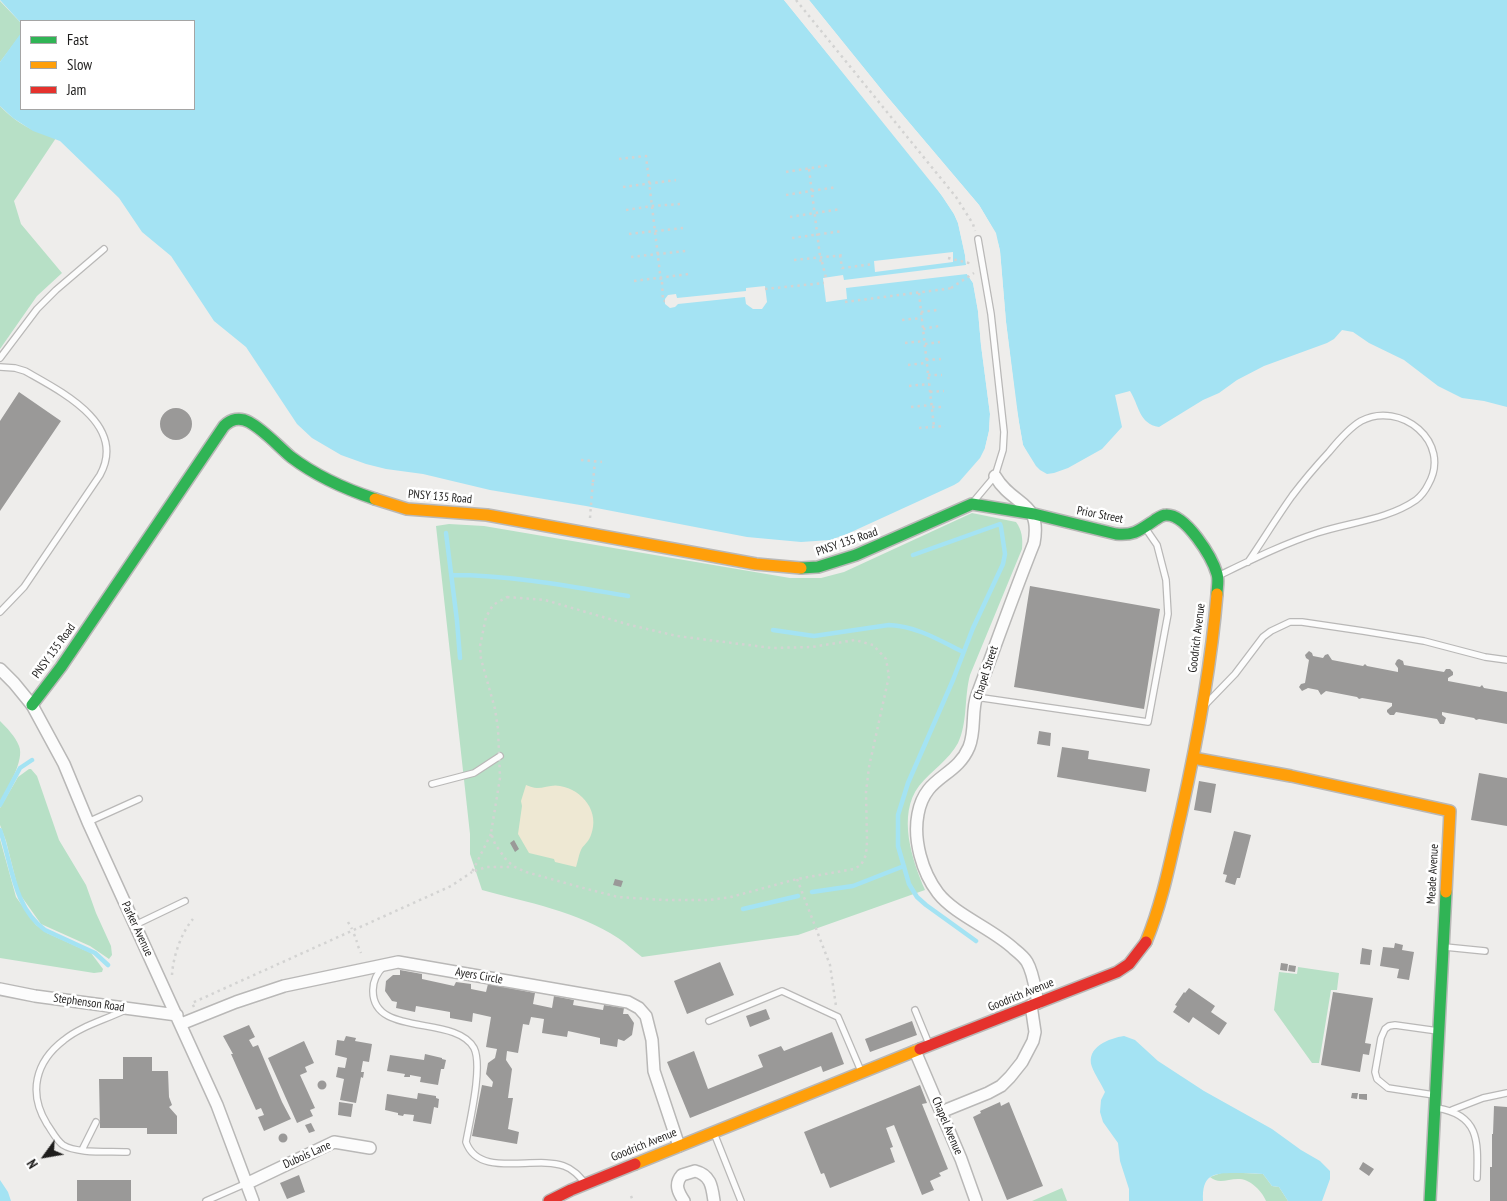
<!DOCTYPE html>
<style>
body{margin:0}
#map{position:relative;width:1507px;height:1201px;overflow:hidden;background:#eeedeb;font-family:"PT Sans Narrow",sans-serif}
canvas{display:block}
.legend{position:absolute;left:20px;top:20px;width:175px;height:90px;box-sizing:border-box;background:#fff;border:1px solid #a5a5a4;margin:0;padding:6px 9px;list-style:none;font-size:15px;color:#1e1d1c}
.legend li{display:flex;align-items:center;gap:10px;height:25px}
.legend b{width:25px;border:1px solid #a5a5a4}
.north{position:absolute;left:20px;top:1131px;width:50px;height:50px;-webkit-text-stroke:4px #fff;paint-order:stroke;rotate:238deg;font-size:14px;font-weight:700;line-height:20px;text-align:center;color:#1e1d1c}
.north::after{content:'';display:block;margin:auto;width:18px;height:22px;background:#1e1d1c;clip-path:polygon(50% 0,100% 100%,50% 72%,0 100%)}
</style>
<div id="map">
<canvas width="1507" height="1201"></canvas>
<ul class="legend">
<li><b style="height:6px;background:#30b455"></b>Fast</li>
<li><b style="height:6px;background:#ff9f0a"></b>Slow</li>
<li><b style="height:6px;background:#e5322d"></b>Jam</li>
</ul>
<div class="north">N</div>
</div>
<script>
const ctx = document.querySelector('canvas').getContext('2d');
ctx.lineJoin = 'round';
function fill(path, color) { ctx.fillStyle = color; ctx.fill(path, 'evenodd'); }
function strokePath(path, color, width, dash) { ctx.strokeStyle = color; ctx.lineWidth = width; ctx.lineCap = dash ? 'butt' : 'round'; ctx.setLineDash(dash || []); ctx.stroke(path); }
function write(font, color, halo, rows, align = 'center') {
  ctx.font = font + ' "PT Sans Narrow",sans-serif'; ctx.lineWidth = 5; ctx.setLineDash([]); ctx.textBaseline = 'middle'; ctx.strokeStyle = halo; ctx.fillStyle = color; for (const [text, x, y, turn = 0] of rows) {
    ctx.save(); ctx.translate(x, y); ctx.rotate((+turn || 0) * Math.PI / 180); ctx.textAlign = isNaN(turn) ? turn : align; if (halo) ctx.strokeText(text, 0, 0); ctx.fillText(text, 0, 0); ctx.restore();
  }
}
const green = new Path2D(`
 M0,1L21,23L20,36L0,62Z
 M0,106C17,124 33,131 56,138L14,201L21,224L62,273L37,296L0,349Z
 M972,513L1016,522C1022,530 1023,539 1022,549L970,675C964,697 968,722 958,743C949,760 931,771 919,786C897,815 912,860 925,890L798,935L642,957C634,951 626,943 618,938C579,912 526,902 482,890L470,854V834L436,526L449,524L484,526L790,578H821L844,572Z
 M0,721C7,728 15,736 19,746C25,760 7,789 0,802Z
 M29,769H31L37,776L59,840L86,885L96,913L111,946L112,955L109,959L90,946L41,924L19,893L6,841L0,825V808L18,777Z
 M0,839L16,897L36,925L47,933L91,953L103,969L102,972L94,973L0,958Z
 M1298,967L1339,973L1337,990H1331L1319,1063H1312L1274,1010L1279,972L1297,974Z
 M1224,1172L1263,1174L1272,1186L1279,1187L1288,1201H1266C1262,1191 1251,1180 1240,1179C1229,1178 1219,1185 1210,1177Z
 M1062,1188L1067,1201H1031H1032Z`);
const sand = new Path2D(`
 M526,785C529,786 534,788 537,788C545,788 552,784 560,786C583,790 600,812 591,835C589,841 585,844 582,848C579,853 578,861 576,867L555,862L554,859L529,853L518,834L522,806L521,801Z`);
const water = new Path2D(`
 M0,0H784L932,181L954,214L958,223L965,255L967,274L973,283L978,311L981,345L990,414L989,431L985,448L980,458L959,482L954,485L847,534L830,540L801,542L747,537L586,506L490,490L423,474L386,469L366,464L341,455L312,438L297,424L246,347L214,321L171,256L142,232L119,198L60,141L33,131L13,118L0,106V62L21,33V109H194V21H21V23Z
 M809,0H1507V407L1484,401L1462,398L1438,386L1404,360L1369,343L1353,332L1342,330L1334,339L1327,343L1264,366L1237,380L1219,393L1203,400L1159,427C1139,424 1139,405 1130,391L1115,395L1122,427L1102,449L1068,468L1054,473L1047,474L1040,470L1036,466L1023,445L1019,423L1006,322L1000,251C997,234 988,220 979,205L885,94Z
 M1124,1036L1135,1040L1158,1061L1204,1091L1272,1129L1301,1150L1320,1161L1330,1171V1179L1322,1201H1288L1279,1187L1272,1186L1263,1174C1253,1173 1244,1173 1235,1173C1212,1173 1202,1175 1203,1201H1129V1189L1120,1161L1118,1143L1103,1122L1100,1112L1101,1100L1105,1092C1101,1083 1095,1075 1092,1067C1085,1047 1110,1038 1124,1036Z
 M0,1180L8,1192L11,1201H0Z`);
const pier = new Path2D(`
 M784,0H787L934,180L957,213L968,254L970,273L976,282L981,310L983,345L992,414V431L988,448H985L989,431L990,414L981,345L978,311L973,283L967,274L846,288L847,299L826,302L823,278L843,275L844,280L966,265L965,255L958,223L954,214L943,197Z
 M806,0H809L885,94L979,205L996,233L1000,251L1006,322L1016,405L1023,445L1026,451H1023L1021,446L1013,405L1003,322L998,251L994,234L977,207L883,96Z
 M953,252V262L875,272L874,261Z
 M765,286L767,302L762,309H753L746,304L745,297L678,304L675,307L670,308L665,304V299L668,295L676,294L677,298L746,291V288Z`);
const stream = new Path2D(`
 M446,533L457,621L460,658
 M913,555L1000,524L1001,527L1005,554L1003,564L973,628L953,680L908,783L898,815V846L909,884L917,897L926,905L976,941
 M452,575C511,575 569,586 628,596
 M773,630L814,636L889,625C916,626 939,640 963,652
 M0,805L20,768L32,760
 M0,830C12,864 13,907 45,930L95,953L108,965
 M812,892L853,886L904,866
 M743,909L798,896`);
const building = new Path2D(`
 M19,392L61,421L0,511V421Z
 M160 424a16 16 0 1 1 32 0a16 16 0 1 1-32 0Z
 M1030,586L1160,609L1144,709L1014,687Z
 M1309,651L1312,653L1313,656L1323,658L1325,655L1328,654L1332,660L1363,666L1365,664L1367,666L1398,672V668L1395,664L1397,660L1399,659L1403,661L1404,665L1444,672L1446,669H1450L1453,672V675L1448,678V681L1480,687L1482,685L1484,688L1507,692V724L1479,719L1476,720L1474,718L1442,712V715L1446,718L1444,724H1440L1437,719L1396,712L1394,715H1390L1387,712V710L1392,706V703L1362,698L1359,699L1357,697L1326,691L1321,695L1318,690L1308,688L1302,691L1299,687L1301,684L1305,683L1309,660L1306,658L1305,655Z
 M1039,731L1051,733L1050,746L1037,744Z
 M1062,747L1089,751L1088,759L1150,769L1146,792L1057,777Z
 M1479,773L1507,778V826L1471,820Z
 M1199,781L1216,784L1211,813L1194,810Z
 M1234,831L1251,835L1240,878H1237L1235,885L1225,882L1227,875L1223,874Z
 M514,840L519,849L515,852L510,843Z
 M615,879L623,881L621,887L613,885Z
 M1395,943L1403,945L1402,950L1414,952L1409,980L1397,978L1399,969L1380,966L1383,947L1394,948Z
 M1362,948L1372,950L1370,965L1360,964Z
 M720,962L734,995L687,1014L674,981Z
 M1281,963L1288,964L1287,971L1280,970Z
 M1289,965L1296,966L1295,972L1288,971Z
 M400,970L422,974V979L454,986L456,982L471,984V989L486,992L488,984L535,993L533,1004L552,1008L554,996L574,1000L573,1005L603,1010L604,1005L624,1008L623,1014H628L634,1023L632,1035L624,1041L618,1039L617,1047L600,1044V1038L568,1031L567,1037L542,1033L544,1019L531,1017L529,1025L523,1024L518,1053L507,1051L506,1060L512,1069L508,1098H513L508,1129L519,1132L517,1144L472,1136L482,1085L492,1087L493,1082L486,1074L488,1063L495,1058L497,1049L486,1047L491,1017L473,1013L472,1022L450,1018V1012L416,1006L415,1012L396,1008L397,1002L392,1001L385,991L386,981L393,975H400Z
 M1189,988L1215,1006L1211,1012L1227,1023L1219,1035L1193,1017L1189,1023L1173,1012L1177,1006L1175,1005L1184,992L1185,993Z
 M1333,992L1373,998L1365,1043L1371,1044L1369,1055L1363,1054L1360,1072L1321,1065Z
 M766,1009L770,1019L750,1027L746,1016Z
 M912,1021L917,1035L870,1052L865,1039Z
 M249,1025L255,1037L249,1040L253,1047L258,1045L282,1102L291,1119L264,1131L258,1117L264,1115L261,1108L256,1110L231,1054H233L223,1036Z
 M832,1032L844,1064L823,1072L821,1066L690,1118L667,1062L694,1051L708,1089L763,1067L758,1055L781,1046L784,1051Z
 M346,1036L356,1038L355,1041L372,1044L369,1062L363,1061L361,1072H364L363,1078L361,1077L356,1103L340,1100L344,1079L336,1077L338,1067L345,1068L347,1058L335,1055L337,1040L344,1041Z
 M304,1041L314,1063L305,1067L307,1072L300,1075L315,1108L310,1110L313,1116L297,1123L268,1058Z
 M425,1054L442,1058V1059L446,1060L444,1069H441L438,1085L420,1082L421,1077L410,1075V1077H404L405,1074L387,1071L390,1055L424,1060Z
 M123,1057H152V1071H168L169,1097L172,1105L169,1107L177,1116V1134H147V1128H100L99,1079H123Z
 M317.5 1085a4.5 4.5 0 1 1 9 0a4.5 4.5 0 1 1-9 0Z
 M920,1085L927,1103L922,1104L948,1169L939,1173L941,1176L930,1181L934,1190L922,1195L894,1125L886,1128L893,1147L890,1148L895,1162L830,1188L824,1173L821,1174L804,1132Z
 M418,1093L436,1096V1098L439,1099L438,1108L434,1107L431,1124L413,1121L414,1115L404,1114L403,1116L398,1115V1113L385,1110L387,1094L417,1099Z
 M1352,1093H1358L1357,1099L1351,1098Z
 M1359,1094H1367V1100L1359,1099Z
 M339,1102L353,1104L351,1117L338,1115Z
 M1000,1102L1001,1106L1009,1102L1043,1186L1007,1200L973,1117L981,1113L980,1111Z
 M1494,1106L1507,1107V1201H1490V1167H1492V1134H1493Z
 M311,1123L315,1131L309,1133L305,1125Z
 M278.5 1138a4.5 4.5 0 1 1 9 0a4.5 4.5 0 1 1-9 0Z
 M1363,1162L1374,1169L1369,1176L1359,1169Z
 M299,1175L305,1192L287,1199L280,1183Z
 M77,1180H131V1201H77Z`);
const path = new Path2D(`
 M796,0L956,197L973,224L975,231
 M619,159L646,156L661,282
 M809,169L821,264
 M786,172L830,165
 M623,187L676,180
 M786,195L837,187
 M626,210L652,206L680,204
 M790,217L841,209
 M629,234L683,228
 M792,238L843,231
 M840,255L842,268L874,264
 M631,257L686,251
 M948,258L973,264
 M794,260L845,255
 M822,262L826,278
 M634,281L689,274
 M662,282L663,301H665
 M951,288L974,273
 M765,289L824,283
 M919,293L934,427
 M845,302L953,288
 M921,312L937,310
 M902,320L922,318
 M923,329L939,326
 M905,343L924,341
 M925,344L940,342
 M926,360L941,359
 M908,365L926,363
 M928,375H942
 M909,386L929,384
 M930,392L944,391
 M911,407L931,405
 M932,407H945
 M919,428L945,426
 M581,460L602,462
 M593,482L595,461
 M590,518L593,480
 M507,597L545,600L630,625L677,636L772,648L812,647L855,640L873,645L886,659L889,676L869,767L866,792L867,842L866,855L861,865L854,869L797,879L731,897L710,900H664L618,897L587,889L526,872L515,867L507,861L495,844L491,833L500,778L498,729L495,709L481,659L480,646L486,617L493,605Z
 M491,834L472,872L486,867H513
 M797,879L830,965L836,1006
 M348,922L352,929
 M354,934L357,942
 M358,946L361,953
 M172,975C173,957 181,933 193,919
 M194,1007L192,1003L451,886L472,872
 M631,1196L633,1201`);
const lane = new Path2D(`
 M0,358L37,309L56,290L104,249
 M0,367L15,368L25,371C60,391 128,424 100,475L24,587L0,612
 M974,501L995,476L1003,450L1004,432L991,314L978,239
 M1220,575C1251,560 1283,544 1317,533C1350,522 1387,520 1416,500C1421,496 1425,491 1428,485C1453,442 1400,400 1361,421C1349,428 1338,441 1329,452C1316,466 1304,480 1292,496C1277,517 1263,540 1248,562
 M976,697L1148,722L1168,614L1166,580L1157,545L1146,529
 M1206,704L1235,674L1263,637L1271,631L1290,622H1302L1363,631L1424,641L1485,657L1507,660
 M432,784L474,773L500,756
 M88,822L139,799
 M135,925L185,901
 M1445,947L1485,951
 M384,966C378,972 373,981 373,990C372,1038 455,1014 474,1048C483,1066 470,1120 466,1142C479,1179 535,1155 564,1166C573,1169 579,1176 585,1183
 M125,1010C105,1020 81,1026 64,1040C35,1062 28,1093 47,1124C52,1131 56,1140 63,1145C77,1154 110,1151 127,1152
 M915,1010L929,1044
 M709,1021L782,991L838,1017L861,1071
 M1434,1095L1388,1088L1377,1079L1375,1072L1381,1038L1385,1029L1389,1026L1395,1025L1438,1031
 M1437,1108C1480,1115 1478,1142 1477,1178
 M1452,1110L1483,1098L1507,1093
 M714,1133L741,1201
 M82,1150L96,1122
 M206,1201L247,1183`);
const street = new Path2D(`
 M995,476C1013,507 1042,500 1034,543C1014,593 996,644 977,695C971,711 976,730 969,747C956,778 925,775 918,814C913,840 922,872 938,893C955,915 993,929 1014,949C1019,953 1024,957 1027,962C1034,974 1035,990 1038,1003
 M0,669L14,683L32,705L64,764L88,822L217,1105L253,1201
 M0,989L35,996L177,1015
 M181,1024L236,1002L284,986L398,962L628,1002L639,1008L646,1016L652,1040L654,1071L679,1146
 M915,1051L961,1159L976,1201
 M941,1112L988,1093L1001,1086L1010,1077L1022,1062L1033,1041L1035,1032L1031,1005
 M248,1183L334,1142L370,1148
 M684,1201C678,1192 674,1184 682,1175L695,1171C711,1175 712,1187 714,1201`);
const fast = new Path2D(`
 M801,568L818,567L856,555L972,504L1034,514L1116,534C1134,536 1140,530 1155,520C1158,518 1162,515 1166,515C1186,514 1212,557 1217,574C1219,580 1217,588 1217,594
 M32,705L61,667L224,426C231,419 240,417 249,422C264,430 278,446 291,457C316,476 345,489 375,499
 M1430,1201L1446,892`);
const slow = new Path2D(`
 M375,499L407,509L487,515L756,564L801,568
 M1193,758L1291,776L1450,811L1446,892
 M1146,942C1163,901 1171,857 1181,814C1197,742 1211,668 1217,594
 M635,1164L920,1049`);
const jam = new Path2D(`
 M920,1049L1117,972L1129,964L1146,942
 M549,1201L571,1190L635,1164`);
const streetNames = [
 ["PNSY 135 Road",440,497,5],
 ["Prior Street",1100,515,11],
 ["PNSY 135 Road",847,542,-19],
 ["Goodrich Avenue",1197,638,-83],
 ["PNSY 135 Road",54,651,-54],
 ["Chapel Street",986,673,-72],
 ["Meade Avenue",1433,874,-87],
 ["Parker Avenue",137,929,65],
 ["Ayers Circle",479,976,10],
 ["Goodrich Avenue",1021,995,-22],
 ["Stephenson Road",89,1003,8],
 ["Chapel Avenue",947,1126,67],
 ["Goodrich Avenue",644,1145,-22],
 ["Dubois Lane",307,1155,-24]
];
fill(green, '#b7e0c6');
fill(sand, '#eee8d3');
fill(water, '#a4e3f3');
fill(pier, '#eeedeb');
strokePath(stream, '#a4e3f3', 4.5);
fill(building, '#9a9998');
strokePath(lane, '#b9b8b7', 8);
strokePath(street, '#b9b8b7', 14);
strokePath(fast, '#b9b8b7', 14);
strokePath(slow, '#b9b8b7', 14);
strokePath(jam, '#b9b8b7', 14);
strokePath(path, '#d3d3d2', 2.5, [2.5, 4]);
strokePath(lane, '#fcfcfc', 5.5);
strokePath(street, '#fcfcfc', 11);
strokePath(fast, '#30b455', 11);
strokePath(slow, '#ff9f0a', 11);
strokePath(jam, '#e5322d', 11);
write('12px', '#1e1d1c', '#fff', streetNames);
</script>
